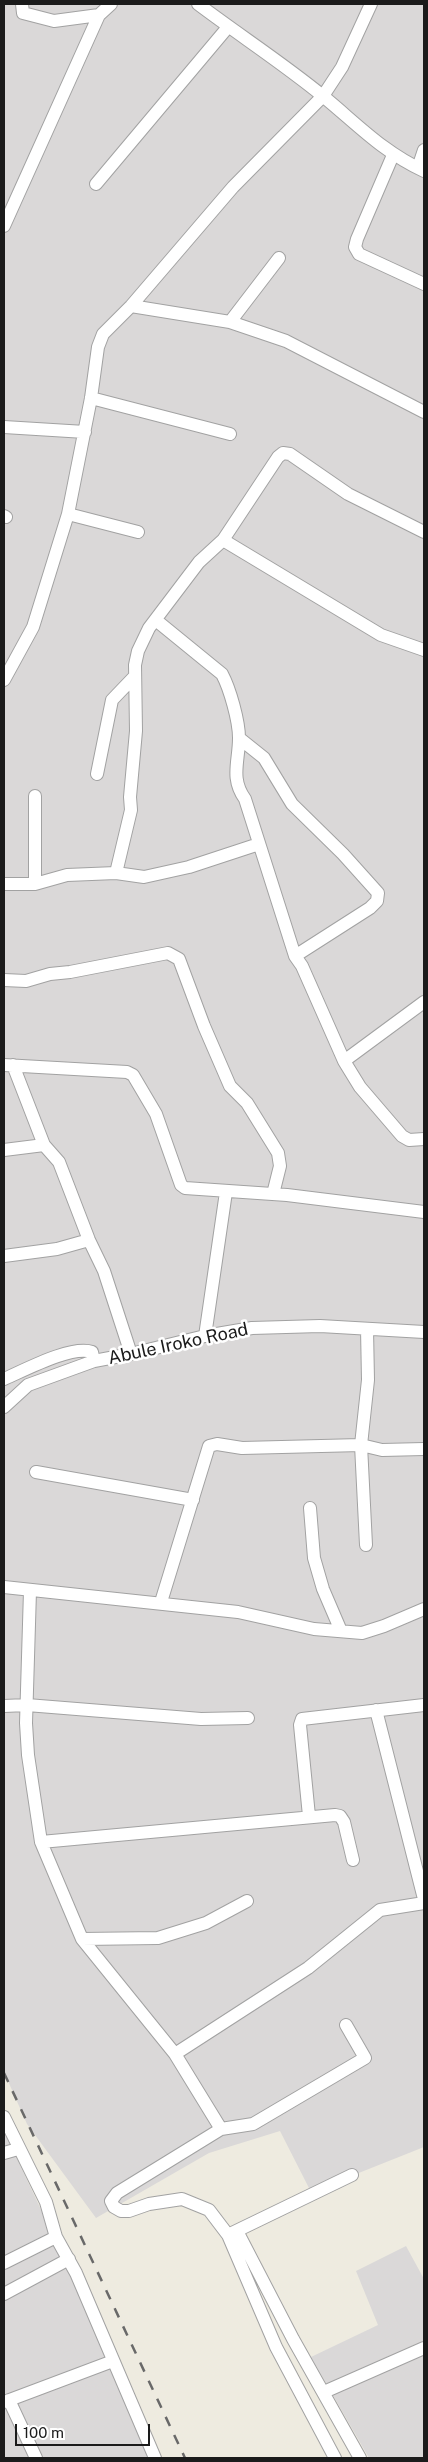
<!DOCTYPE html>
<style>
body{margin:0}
#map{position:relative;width:428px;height:2462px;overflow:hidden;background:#eeebe0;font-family:"Public Sans",sans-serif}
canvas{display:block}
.frame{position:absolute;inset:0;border:5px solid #1b1b1b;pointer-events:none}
.scale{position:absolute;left:15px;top:2424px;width:135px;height:22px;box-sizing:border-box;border:2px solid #1b1b1b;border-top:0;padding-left:6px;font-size:15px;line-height:18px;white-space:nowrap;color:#1b1b1b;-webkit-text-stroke:4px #fff;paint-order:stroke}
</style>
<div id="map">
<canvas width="428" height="2462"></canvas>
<div class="frame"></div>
<div class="scale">100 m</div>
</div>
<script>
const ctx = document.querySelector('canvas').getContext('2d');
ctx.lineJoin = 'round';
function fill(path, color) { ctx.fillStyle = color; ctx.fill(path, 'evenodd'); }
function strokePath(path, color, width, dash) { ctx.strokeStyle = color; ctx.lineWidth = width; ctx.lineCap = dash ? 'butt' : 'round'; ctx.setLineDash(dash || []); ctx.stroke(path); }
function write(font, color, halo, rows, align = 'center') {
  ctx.font = font + ' "Public Sans",sans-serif'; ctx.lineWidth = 5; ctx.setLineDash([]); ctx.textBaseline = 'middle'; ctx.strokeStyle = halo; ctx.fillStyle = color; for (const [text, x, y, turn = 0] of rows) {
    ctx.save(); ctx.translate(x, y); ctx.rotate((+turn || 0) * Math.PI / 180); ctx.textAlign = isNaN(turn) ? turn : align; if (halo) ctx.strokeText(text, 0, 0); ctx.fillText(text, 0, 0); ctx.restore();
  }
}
const residential = new Path2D(`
 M4,4H424V2147L311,2192L280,2131L209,2153L96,2218L27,2124L4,2072Z
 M4,2131L115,2367L154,2458H4Z
 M406,2246L424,2279V2458H369L311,2357L378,2325L356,2271Z`);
const minor = new Path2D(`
 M22,4L23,13L54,21L99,15
 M198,4C239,35 284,64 324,97C358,125 383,152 424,171
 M393,155L357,239L355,247L359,254L424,284
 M418,168L424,150
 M96,184L228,27
 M4,226L99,15L111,4
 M131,306L230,322L286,341L424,412
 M230,322L279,258
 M91,398L230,434
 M4,427L85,432
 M68,514L138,532
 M4,516L6,517
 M223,540L381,635L424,650
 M157,621L222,674C230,689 239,721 239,738C239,762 230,778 245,799L295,956L302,966L344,1061L360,1087L402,1136L409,1140L424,1139
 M4,680L33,627L68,514L91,398L98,347L103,334L131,306L233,187L323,96L342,67L371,4
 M239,738L264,758L292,804L343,854L378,893L377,901L370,908L295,956
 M97,774L112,700L135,676
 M35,796V884
 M116,873L131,810L130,797L136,731L135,665L138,651L149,628L199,562L223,540L278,457L283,453L290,454L348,494L424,532
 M4,884H35L67,875L116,873L144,877L189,867L259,844
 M4,980L26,981L50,974L70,972L168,953L179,959L204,1026L230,1086L247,1103L278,1153L280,1166L273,1194
 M344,1061L424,1002
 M4,1065L127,1072L133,1075L156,1114L181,1185L185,1188L287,1195L424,1212
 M13,1065L44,1145L59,1162L89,1240L104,1271L131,1354
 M4,1150L44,1145
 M4,1256L57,1249L89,1240
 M205,1336L226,1192
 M4,1379C25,1370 71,1345 92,1352L94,1361
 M4,1407L28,1385L94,1361L131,1354L205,1336L252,1328L320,1326L424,1332
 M36,1472L193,1500
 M310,1508L314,1558L323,1589L341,1631
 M366,1545L361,1445L368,1380L367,1329
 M4,1587L238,1612L314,1629L362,1633L384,1626L424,1609
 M30,1591L26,1723L28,1755L41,1842L82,1939L175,2054L221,2129
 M161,1602L209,1446L217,1444L242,1448L361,1445L382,1450L424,1449
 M4,1706L27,1705L201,1719L248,1718
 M376,1710L424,1899
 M309,1816L300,1725L302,1719L424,1705
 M41,1842L335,1815L340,1816L344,1822L353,1860
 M82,1939L158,1938L206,1923L247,1901
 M175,2054L308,1968L380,1910L424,1903
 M4,2117L46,2202L56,2237L76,2273L155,2458
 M4,2153L18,2149
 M237,2231L293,2339L360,2458
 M230,2234L352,2175
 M4,2263L56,2237
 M4,2294L69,2259
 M324,2392L424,2348
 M9,2400L36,2458
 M4,2402L113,2361
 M335,2458L276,2347L228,2235L209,2210L182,2199L149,2204L129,2211H121L114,2207L111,2201L117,2193L221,2129L253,2124L365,2058L346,2025`);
const rail = new Path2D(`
 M4,2073L185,2458`);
const streetNames = [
 ["Abule Iroko Road",178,1344,-12]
];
fill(residential, '#dad8d8');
strokePath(minor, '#a2a2a2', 14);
strokePath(minor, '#fff', 12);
strokePath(rail, '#696969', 2.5, [10, 10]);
write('18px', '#1b1b1b', '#fff', streetNames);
</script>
